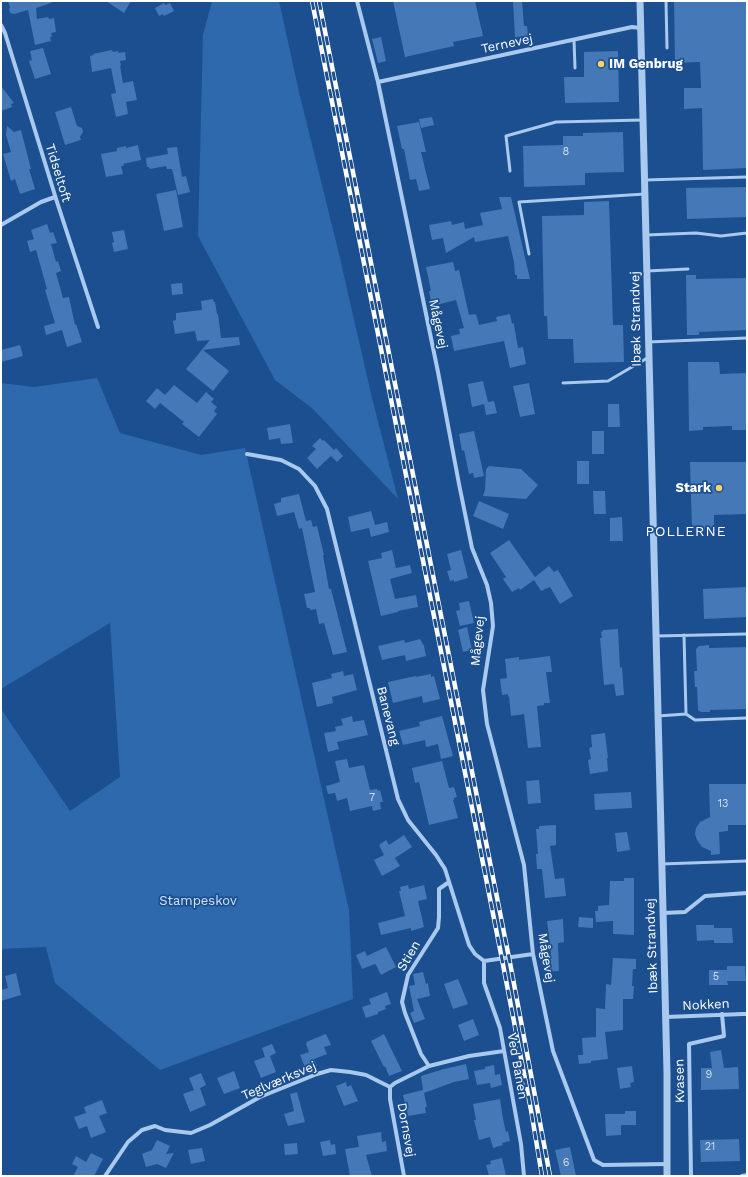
<!DOCTYPE html>
<meta charset="utf-8">
<style>
body{margin:0}
#map{position:relative;width:748px;height:1177px;overflow:hidden;background:#1b4f8f;font-family:"Work Sans",sans-serif}
canvas{display:block}
.frame{position:absolute;inset:0;border:2px solid #fff;pointer-events:none}
</style>
<div id="map">
<canvas width="748" height="1177"></canvas>
<div class="frame"></div>
</div>
<script>
const ctx = document.querySelector('canvas').getContext('2d');
ctx.lineJoin = 'round';
function fill(path, color) { ctx.fillStyle = color; ctx.fill(path, 'evenodd'); }
function strokePath(path, color, width, dash) { ctx.strokeStyle = color; ctx.lineWidth = width; ctx.lineCap = dash ? 'butt' : 'round'; ctx.setLineDash(dash || []); ctx.stroke(path); }
function write(font, color, halo, rows, align = 'center') {
  ctx.font = font + ' "Work Sans",sans-serif'; ctx.lineWidth = 3.5; ctx.setLineDash([]); ctx.textBaseline = 'middle'; ctx.strokeStyle = halo; ctx.fillStyle = color; for (const [text, x, y, turn = 0] of rows) {
    ctx.save(); ctx.translate(x, y); ctx.rotate((+turn || 0) * Math.PI / 180); ctx.textAlign = isNaN(turn) ? turn : align; if (halo) ctx.strokeText(text, 0, 0); ctx.fillText(text, 0, 0); ctx.restore();
  }
}
const green = new Path2D(`
 M212,1H279L299,92L339,254L372,398L398,499L313,409L275,380L198,236L203,35Z
 M97,378L120,433L201,455L245,448L349,910L353,999L160,1070L55,983L46,947L1,949V709L70,811L120,777L110,623L1,689V383L34,387Z`);
const building = new Path2D(`
 M8,1H50L51,3L36,8L37,19L48,17L49,19L54,18L56,32L51,33L52,37H50L51,41L35,45L28,10L14,14L10,13L9,9L10,7Z
 M106,1H131L124,13Z
 M393,1H475L483,36L453,42L454,46L405,57Z
 M513,1H522L524,26H527L528,36L515,37Z
 M674,1H747V168L703,170L702,108L684,109V88H701L700,62L675,63Z
 M164,3L165,5L170,3L174,11L164,16L163,14L159,16L155,8Z
 M381,37L386,61L378,63L372,39Z
 M43,48L51,74L35,79L29,61L32,60L30,51Z
 M112,50L113,52L118,51L119,53L125,52L126,60L120,61L121,66H120L123,83L133,81L137,100L126,102L128,114L116,117L111,94L116,93L111,68L92,72L90,56L94,55L93,54Z
 M618,51L619,102L565,103L564,77H584V52Z
 M1,86L14,103L11,104L12,107L1,111Z
 M71,107L77,126L82,128L83,132L80,137L81,140L65,145L55,112Z
 M432,117L434,125L421,128L419,119Z
 M419,122L426,152H421L430,189L419,191L416,179L410,180L404,149H402L397,126Z
 M7,126L14,132L21,130L31,169H29L35,189L20,194L15,179L11,181L3,154L11,152L6,135Z
 M623,132L624,172L585,173V185L524,187L523,146L563,145V136H583V133Z
 M138,145L141,160L123,164L124,166H121L123,174L106,177L101,154L117,151V148L126,146V148Z
 M177,147L182,177L186,176L190,192L178,195L172,169H167L166,166L150,169L149,167H147L146,158L168,154L167,148Z
 M747,187V217L687,219L686,188Z
 M176,190L183,227L164,231L156,194Z
 M499,197H511L530,279H517V275H515L514,262L508,236L475,242L474,237L446,253L443,238L432,240L429,225L451,221L452,225L464,222L465,229L483,225L480,213L502,209Z
 M609,201L613,325H623L624,362L574,363L573,339H548L547,316H544L542,216L584,215V202Z
 M47,224L50,233L53,232L57,243L51,244L56,262L58,261L61,271L56,273L63,298L69,297L75,325L76,324L82,342L67,347L62,330L46,335L44,326L55,323L45,290L47,289L36,250L30,252L27,241L34,239L31,230Z
 M124,230L128,249L114,252L112,243L114,242L112,232Z
 M453,262L455,271L459,270L469,315L476,314L479,325L497,321L496,317L510,314L512,324L514,323V325L518,348L523,347L526,364L510,368L504,341L454,351L451,336L460,334L459,329L464,328L456,300L432,306L429,291H431L426,267Z
 M686,275H696V279L747,278V330L699,332V335H687Z
 M182,283L183,294L172,295L171,284Z
 M213,299L214,302H215L217,314H218L221,338L239,337L240,345L203,350L229,371L213,391L186,369L210,340L197,341L195,331L175,334L173,321L176,320V313L202,310L201,301Z
 M20,345L23,356L1,362V350Z
 M688,362H719L720,374L747,373V430H732V426L703,427V430L689,431Z
 M483,381L488,402L494,401L497,413L486,415L484,404L472,407L468,384Z
 M529,383L535,414L520,417L513,386Z
 M174,385L197,403L206,392L214,399L211,402L217,407L214,411L217,414L199,437L182,424L184,422L160,403L155,409L146,401L157,388L165,395Z
 M608,404H619L620,427H608Z
 M290,424L293,443L281,444L280,438L269,440L267,428Z
 M474,431L484,476L474,478L473,473L469,474L464,450L462,451L459,434Z
 M592,431H604V454H592Z
 M320,438L323,441L324,440L334,450L336,448L343,456L337,462L331,456L317,469L307,458L316,449L312,446Z
 M577,461H589V484H577Z
 M690,462H747V514L714,515V529L692,530Z
 M489,466L521,469L538,485L526,499L483,496L485,490L486,469Z
 M593,491H605L606,514H594Z
 M299,494L306,521L311,520L313,527L317,526L324,555H323L329,589H331L347,652L333,655L324,623L319,624L316,609L310,610V608H307L304,594L315,592L302,528L299,529L294,512L277,516L274,504L281,502V498Z
 M479,501L509,514L503,529L473,516Z
 M371,511L375,525L387,522L389,532L371,537L369,528L351,532L348,517Z
 M622,517L623,541H610V518Z
 M509,540L535,577L549,566L554,572L558,570L573,596L560,604L550,587L541,591L534,580L520,590L519,588L512,592L503,579L506,577L490,553Z
 M392,550L396,568L410,565L412,573L390,579L395,599L416,595L418,607L398,611V612L381,616L368,561L382,558L381,553Z
 M461,550L468,578L454,582V580L450,581L447,571L451,570L447,554Z
 M747,587V617L704,619L703,589Z
 M469,601L474,623L460,626L456,611L460,610L459,603Z
 M467,627L472,650L463,652L458,630Z
 M618,629L620,668L622,667L624,695L616,696L614,684L604,685L600,638H602L601,632L603,631V630Z
 M420,639L424,646L426,656L406,661L405,655L382,660L378,646L404,640L405,643Z
 M709,645V648L747,647V709L710,710V712H701L698,710L697,687H695L694,671H697L696,649L699,646Z
 M550,656L552,672H546L550,703H544V705L537,706L541,747L528,748L524,714L511,716L509,696L508,697V694L502,695L500,679L507,678L505,659L519,657V660Z
 M343,671L344,676L353,674L357,690L332,697L333,703L317,707L312,683L332,678L331,674Z
 M431,674V677L434,676L440,699L423,703L422,696L393,703L388,682L416,676V677Z
 M352,716L353,722L364,720L368,735L337,742L339,749L328,752L324,733L336,731L335,727L343,725L341,719Z
 M442,716L453,756L441,759L438,744L426,747L425,740L403,745L399,731L420,726L419,722Z
 M605,733L608,758H607L608,771L590,774L588,760L591,759L589,748L592,747L591,735Z
 M347,759L349,768L364,765L370,790L377,789L378,791L380,790L383,802H380L381,809L373,811L372,806L350,811L347,798L337,801L335,793L328,794L326,786L340,782L335,761Z
 M442,761L449,788L454,787L457,797L454,798V800H453L458,818L429,825L419,782L415,783L412,768Z
 M539,780L541,803L528,804L526,781Z
 M709,784H747V825H728V831L719,832L720,854L711,855V851L702,847L697,840L695,834L696,828L700,822L710,817Z
 M631,792L632,808L595,810L594,794Z
 M556,825V845L550,846L555,879L564,878L566,896L545,898L542,869H537L536,854H538L536,829H539V826Z
 M627,832L630,850L617,852L615,833Z
 M404,835L412,847L395,858L400,866L382,876L374,860L384,855L379,845L386,840L389,845Z
 M624,878H634V935L613,934V921L596,922L595,911H598V906L609,905L610,881H624Z
 M408,885L409,889L424,885L427,899L418,901L424,927L411,931V928L381,935L378,923L405,916L399,891H401L400,887Z
 M579,917L593,918V928L578,927Z
 M563,919L564,942L558,943L559,971L544,972L543,954H551L547,921Z
 M696,925H714V928H732L733,943H714V940L697,941Z
 M386,947L396,967L381,975L376,965L375,964L362,969L356,955L365,951L367,956Z
 M613,958L636,959V969H633L632,986H634L633,999H623V1030L605,1032L608,1059L591,1061V1063L579,1064L578,1055H583L582,1038L596,1037V1008L605,1009L606,984L611,985Z
 M727,966H745L746,981H727L728,985H709V970H727Z
 M423,972L426,984L428,983L430,996L417,999L425,1019L414,1023L410,1013L414,1011L409,986L415,985L413,974Z
 M16,973L21,995L1,1001V990L8,988L5,976Z
 M458,979L468,1004L453,1009L444,984Z
 M387,992L391,1004L385,1006L386,1009L378,1012V1014L366,1018L362,1007L371,1004L369,999Z
 M473,1019L479,1035L464,1041L458,1025Z
 M326,1034L331,1045L324,1047L327,1054L314,1059L317,1066L306,1070L300,1055L309,1052L306,1044L307,1043L306,1042Z
 M384,1034L402,1071L389,1076L385,1066L384,1067L371,1041Z
 M272,1044L276,1053L270,1056L276,1072L261,1078L254,1061L265,1057L262,1048Z
 M721,1050L724,1068L738,1067L739,1089L701,1090V1068H712L710,1052Z
 M466,1064L469,1079L454,1082L424,1093L427,1107H425L426,1113L408,1116L403,1095L423,1090L421,1076L444,1069Z
 M494,1065L495,1075L500,1074L502,1085L491,1088L490,1083L477,1085L474,1071L485,1069V1067Z
 M632,1066L634,1082L630,1083L631,1087L620,1089L617,1068Z
 M234,1071L240,1088L224,1094L217,1078Z
 M201,1073L206,1085L200,1088L206,1105L190,1112L183,1094L194,1090L189,1078Z
 M346,1082L347,1087L351,1085L358,1101L344,1106L336,1086Z
 M297,1092L305,1122L288,1126L284,1114L294,1111L290,1094Z
 M500,1099L503,1119L506,1132L508,1131L510,1141L502,1143L503,1145L493,1148L490,1137L479,1140L474,1120H476L473,1104Z
 M102,1100L107,1113L99,1116L106,1132L91,1138L87,1126L79,1129L74,1117L86,1113L84,1107Z
 M625,1111H636V1125H621V1135L606,1136L605,1114H625Z
 M381,1132L382,1142L386,1141L387,1151L366,1155L372,1176H350L345,1149L359,1147L357,1136Z
 M739,1139L740,1161L701,1162L700,1140Z
 M157,1140L170,1146L166,1154L174,1153L166,1168L157,1164L146,1167L142,1154L152,1150Z
 M330,1140L331,1145L335,1144L336,1154L323,1156L320,1142Z
 M297,1143L298,1154L285,1155L284,1144Z
 M570,1147L576,1176H561L555,1150Z
 M202,1148L205,1161L191,1164L188,1150Z
 M91,1153L103,1159L94,1176H73L78,1167L72,1164L76,1156L86,1162Z
 M502,1158L506,1176H489L486,1165L491,1164L490,1161Z`);
const service = new Path2D(`
 M666,1L667,48
 M574,40L575,68
 M510,171L506,136L556,122L643,120
 M645,180L747,177
 M646,235L696,233L721,236L747,233
 M529,254L519,202L645,194
 M647,271L688,269
 M648,342L747,338
 M563,383L608,381L649,357
 M684,635L686,714
 M657,636L747,634
 M658,716L686,714L695,720L747,718
 M661,864L747,861`);
const minor = new Path2D(`
 M357,1L378,82L438,372L459,484L472,548L487,585L491,603L493,626L483,690L487,724L524,865L533,954L553,1051L594,1160L603,1165L667,1164
 M1,25L5,33L57,202L98,327
 M378,82L632,27L640,28
 M1,225L41,202L55,197
 M247,454L281,460L299,469L315,486L327,509L398,799L408,820L436,855L445,869L469,945L475,954L484,961L533,954
 M663,913L685,912L705,896L747,893
 M484,961V983L500,1028L521,1144L524,1176
 M666,1017L743,1014H747
 M429,1066L421,1054L405,1013L402,1002L408,975L438,928L439,917V889L449,882
 M390,1087L395,1083L429,1066L469,1056L504,1051
 M390,1087V1099L404,1176
 M105,1176L128,1142L142,1130L155,1126L165,1130L191,1133L210,1125L260,1097L317,1074L331,1070L350,1072L366,1075L390,1087
 M691,1176L689,1044L724,1036L722,1014
 M742,1176L747,1175`);
const tertiary = new Path2D(`
 M640,1L664,950L667,1073V1176`);
const rail = new Path2D(`
 M312,1L500,949L531,1110L542,1176
 M319,1L511,968L550,1176`);
const markers = [
 [601,64,4,"#ffd166"],
 [719,488,4,"#ffd166"]
];
const numberNames = [
 ["8",566,152],
 ["7",372,798],
 ["13",723,804],
 ["5",716,977],
 ["9",709,1075],
 ["21",710,1147],
 ["6",566,1163]
];
const streetNames = [
 ["Ternevej",507,44,-12],
 ["Tidseltoft",58,173,73],
 ["Ibæk Strandvej",636,319,-91],
 ["Mågevej",438,324,78],
 ["Mågevej",478,641,-84],
 ["Banevang",388,716,76],
 ["Ibæk Strandvej",652,946,-92],
 ["Stien",409,956,-60],
 ["Mågevej",546,958,81],
 ["Nokken",706,1005,-3],
 ["Ved Banen",517,1066,80],
 ["Teglværksvej",279,1081,-23],
 ["Kvasen",680,1081,-91],
 ["Dornsvej",406,1130,80]
];
const poiNames = [
 ["IM Genbrug",609,64],
 ["Stark",711,488,"right"]
];
const parkNames = [
 ["Stampeskov",198,901]
];
const neighbourhoodNames = [
 ["POLLERNE",686,532]
];
fill(green, '#2e69ad');
fill(building, '#4478b7');
strokePath(service, '#a9c9ee', 3);
strokePath(minor, '#a9c9ee', 4);
strokePath(tertiary, '#a9c9ee', 7);
strokePath(rail, '#fff', 4.5);
strokePath(rail, '#1b4f8f', 3, [9]);
for (const [x, y, r, color] of markers) { const dot = new Path2D(); dot.arc(x, y, r, 0, 2 * Math.PI); ctx.fillStyle = color; ctx.fill(dot); strokePath(dot, '#1b4f8f', 1.5); }
write('11px', '#d0dded', null, numberNames);
write('13px', '#fff', '#1b4f8f', streetNames);
write('bold 13px', '#fff', '#1b4f8f', poiNames, 'left');
write('13px', '#cfe3fa', '#1b4f8f', parkNames);
ctx.letterSpacing = '1px';
write('14px', '#fff', '#1b4f8f', neighbourhoodNames);
ctx.letterSpacing = '0px';
</script>
